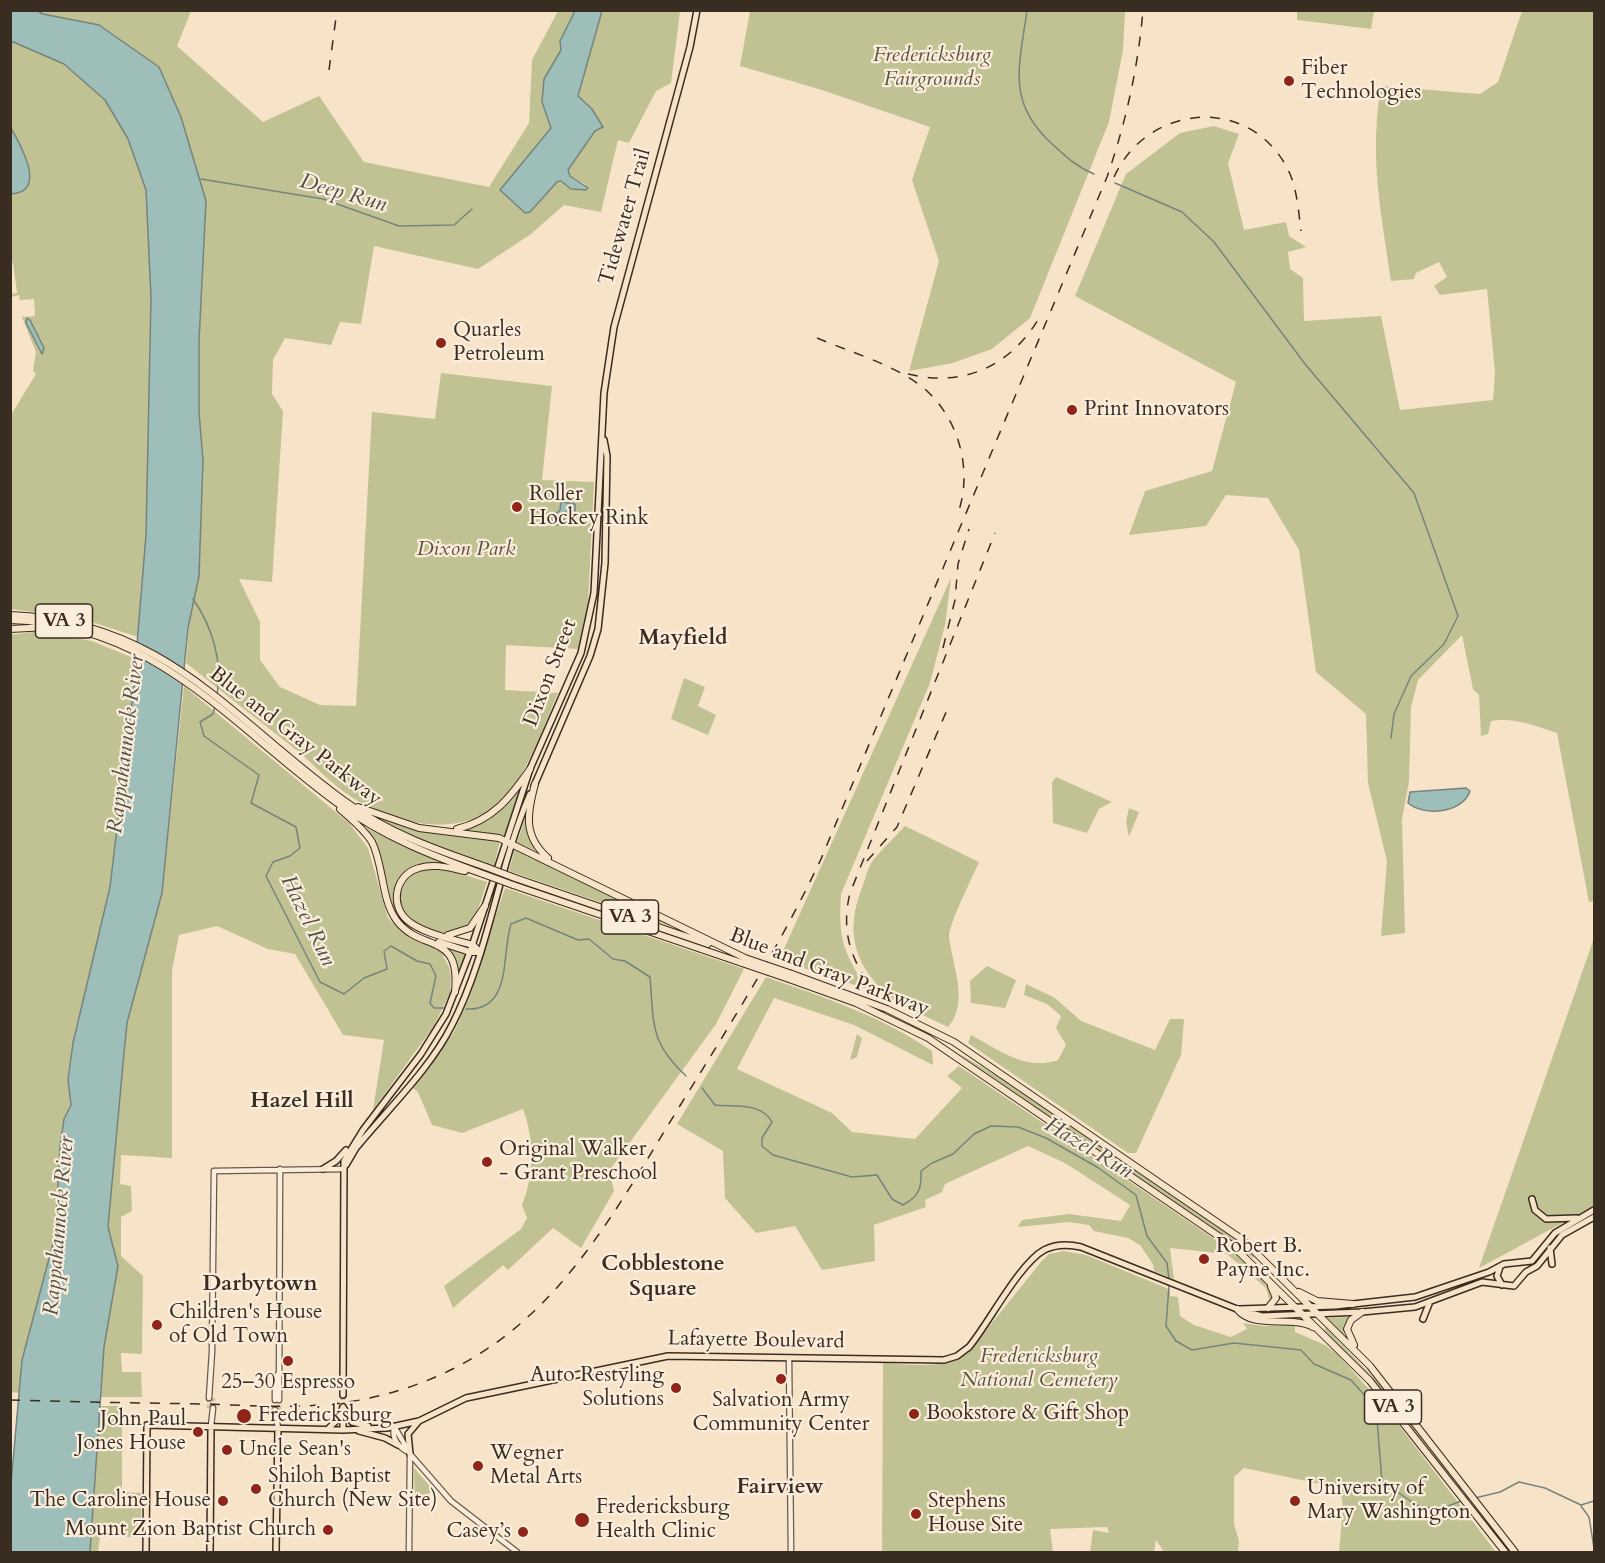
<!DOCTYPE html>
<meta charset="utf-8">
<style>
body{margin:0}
#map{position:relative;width:1605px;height:1563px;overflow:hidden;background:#f7e4c8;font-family:Cardo,serif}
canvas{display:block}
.frame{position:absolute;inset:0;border:12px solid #392c21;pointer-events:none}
</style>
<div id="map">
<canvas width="1605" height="1563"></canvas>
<div class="frame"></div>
</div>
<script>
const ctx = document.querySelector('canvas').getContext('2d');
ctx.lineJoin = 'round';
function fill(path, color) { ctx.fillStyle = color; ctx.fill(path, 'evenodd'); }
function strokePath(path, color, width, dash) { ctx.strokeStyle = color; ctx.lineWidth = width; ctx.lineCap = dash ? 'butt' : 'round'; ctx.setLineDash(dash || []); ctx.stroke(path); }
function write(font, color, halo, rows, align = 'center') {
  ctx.font = font + ' Cardo,serif'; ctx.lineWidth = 4.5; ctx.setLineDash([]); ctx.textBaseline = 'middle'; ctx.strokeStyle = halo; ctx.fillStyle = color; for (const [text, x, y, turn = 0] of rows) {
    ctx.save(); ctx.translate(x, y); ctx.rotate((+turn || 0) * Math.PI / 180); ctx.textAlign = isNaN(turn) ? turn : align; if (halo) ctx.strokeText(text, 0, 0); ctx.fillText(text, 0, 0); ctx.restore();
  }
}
const green = new Path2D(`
 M37,11H191L177,46L263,122L319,96L364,162L489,187L529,123L532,60L558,11H575L567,28L561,50L544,79L542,102L551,128L501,190L513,203L530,212L557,182L586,185L570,176L568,170L597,129L592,109L578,96L602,11H680L671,83L656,91L629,143L618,140L601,212L564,205L531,234L478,269L374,246L361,324L340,322L331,345L285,338L273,360L272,394L283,411L272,582L239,579L260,622V660L280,687L320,705L356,706L372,412L435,419L441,373L552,386L542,480L594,482L588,603L578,649L506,645L505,690L558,693C543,727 526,780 498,804C458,840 394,823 353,798C330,784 311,761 290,745C255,718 220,690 186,663L203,460L199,412V341L206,201L181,117L159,67L99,25L43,14Z
 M750,11H1125L1123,50L1109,122L1030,318L992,349L953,363L909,371L939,261L912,180L930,127L822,90L740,66Z
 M1297,11V10L1374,11L1371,29L1297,20Z
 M1522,11H1594V901L1589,902L1557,733C1536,726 1513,717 1491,721L1488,734L1481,736L1479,695L1473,689L1462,635L1418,680L1411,707L1409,782L1402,819L1405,933L1381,936L1387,861L1368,783L1366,714L1316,672L1299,550L1268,498L1226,495L1206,526L1129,535L1145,491L1212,471L1236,382L1075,296L1126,174L1180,133L1214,126L1239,134L1228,163L1244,230L1286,222L1289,236L1306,247L1288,252L1290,269L1303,278L1304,321L1381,316L1400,410L1493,400L1495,372L1487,289L1440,295L1434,286L1447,277L1439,262L1416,273L1414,279L1391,281C1381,212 1369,157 1381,86L1480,94L1498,82Z
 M11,41L64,64L105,100L128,139L146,190L151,298L146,535L138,637L79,618L11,609V415L36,374L33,371L36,352L22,317L35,316L34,299L20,300L19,295L12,297L11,294L17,293L13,263H11L10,194L26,187C38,165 16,147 11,126C6,109 11,62 11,41Z
 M951,578L945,625L930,683L841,894C838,939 843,951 867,989L779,960Z
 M40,631L92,641L136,659L110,887L73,1043L68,1080L71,1105L64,1119L60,1146L57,1205L60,1221L22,1360L19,1393L11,1392L10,635Z
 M684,678L705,687L698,706L716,715L708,735L671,719Z
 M184,686L349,823L368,848L388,918L403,933L430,944L441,952L449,967L451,977L450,993L434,1026L373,1110L384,1040L343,1035L295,954L268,949L217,926L179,935L172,970V1158L121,1155L120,1184L131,1186L132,1211L121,1217V1256L143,1276L142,1354L121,1353L122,1372H141L142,1397H101L111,1241L108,1227L127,1023L162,893Z
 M1056,777L1112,802L1099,809L1087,833L1053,823L1052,782Z
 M520,789L504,837L461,830L498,813Z
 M1129,808L1139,812L1129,837L1126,822Z
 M380,818L424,832L500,841L494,866C473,859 388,832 380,818Z
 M525,819L529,838L536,851L517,843Z
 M905,826L979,862C973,876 949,924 949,936C952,966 970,1002 948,1027L895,1002C855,968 843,934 863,885C866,877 868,866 874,859C883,848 895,837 905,826Z
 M366,828L440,862V864L423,865L396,886L403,920L469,947L417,932L403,923L393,907L379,848Z
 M515,848L669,924L670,926L509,871Z
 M421,869L452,871L487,882C482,897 478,917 464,927C429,950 364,891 421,869Z
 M505,888L744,969L716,1024L609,1171L614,1191L581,1248L553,1228L508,1270L503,1265L453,1308L444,1286L521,1229L527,1218L522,1205C534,1177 534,1137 523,1109L462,1133L432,1125L418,1092L413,1088L454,1032L469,998Z
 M1594,938V1206L1479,1268Z
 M445,947L467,954L459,980L455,961Z
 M987,966L1016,980L1005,1008L971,1003L970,981Z
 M766,977C826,998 879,1015 932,1051L933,1065L854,1025L774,998L737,1069L832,1113L852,1132L915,1139L962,1088L947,1076L959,1066L1235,1253L1273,1291L1274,1299H1269L1266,1288L1227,1254L1170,1248L1174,1279L1154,1271L1153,1264L1140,1245L1128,1238L1094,1231L1089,1225L1069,1222L1018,1227L1022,1220L1069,1214L1121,1221L1130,1205L1065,1163L1028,1146L945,1184L942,1192L925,1200L926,1207L874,1225L875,1261L822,1270L795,1226L756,1233L725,1198L723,1151L677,1124Z
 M1026,984L1055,998L1081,1021L1155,1050L1170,1019H1184L1181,1055L1136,1153H1128L968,1043L971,1035C999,1050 1025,1071 1058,1060L1066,1045L1056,1028L1061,1016L1047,1004L1024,995Z
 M857,1034L862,1038L857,1057L850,1060Z
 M958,1053L1016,1087L1236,1238L1260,1260L1250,1256Z
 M1064,1251L1086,1255L1164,1287L1170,1290V1296L1178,1297L1180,1316L1194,1325L1231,1337L1247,1329L1243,1323L1263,1326L1291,1325L1295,1326V1332L1325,1345L1338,1355L1385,1407L1496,1552H1339L1343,1508L1340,1488L1244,1468L1234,1477V1524L1239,1541L1238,1552H1164L1156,1540L1154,1552H1090L1093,1530L1109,1533L1107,1527L1050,1529L1053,1552H882L883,1363C911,1364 942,1370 967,1354L1041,1262L1049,1254Z
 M1350,1317L1344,1326V1336L1327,1318Z
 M1326,1328L1390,1395L1463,1489H1460L1391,1400L1328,1335L1324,1330Z
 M100,1406H119L122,1422V1492L141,1493V1537H100L98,1552H90Z
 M414,1468L434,1491L415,1500Z`);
const water = new Path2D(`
 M11,11H37L43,14L99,25L159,67L181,117L206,201L199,341V412L203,460L199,576L188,628L162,893L127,1023L124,1053L108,1227L118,1266L104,1347L90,1552H11L10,1495L22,1360L59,1221L57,1205L60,1146L64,1119L71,1105L68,1080L73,1043L110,887L133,693L146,535L151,298L146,190L128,139L105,100L64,64L11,41Z
 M575,11H602L578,96L592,109L603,127L595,131L568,170L570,176L588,188L586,190L571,189L561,181L557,182L530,212L525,213L500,190L551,128L542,102L544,79L561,50L560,41Z
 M10,126C19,143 49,192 11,194Z
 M27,318L30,320L44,348L42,354L26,323Z
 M561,502L575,504V513L564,512L565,523L556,525L550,519L560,510Z
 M1466,788L1470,791C1463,813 1424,817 1408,803L1410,792Z`);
const stream = new Path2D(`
 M1027,10C1020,64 1006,100 1049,141C1064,155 1075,166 1094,174
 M201,179L323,199L399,226L454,225L472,209
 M1115,183L1182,212L1214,242L1305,364L1414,493L1458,616L1444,644L1411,676L1394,714L1391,738
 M193,599C212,626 223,662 217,695
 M215,706L213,714L200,722L204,736L259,775L251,803L296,827L300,848L290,856L273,862L266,876L320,982L344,994L364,978L387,969L384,951L391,946L417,961L430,964L436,976L430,1003L434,1008H446
 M466,1009C513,1011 501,954 511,924L526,918L578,940L589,939L613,959L625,961L650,977C654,1023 649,1042 686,1076
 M702,1088L715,1105C735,1107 761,1102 772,1122L762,1138V1146L773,1155L852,1177L877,1175L892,1199L903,1205C918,1197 922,1189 921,1171L932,1163L953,1154L974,1134L991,1126L1018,1127L1046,1138L1097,1167L1136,1195L1147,1236L1167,1263L1169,1280
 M1169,1285L1166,1326L1176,1341L1192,1350L1234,1343L1301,1350L1314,1364L1351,1380L1376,1408L1382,1481L1416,1505L1438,1510L1461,1501
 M1475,1498L1500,1492L1519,1482L1545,1488L1581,1505L1594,1501
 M1581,1506L1589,1517L1594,1548`);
const minorTunnel = new Path2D(`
 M209,1398V1408
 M213,1408V1398
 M279,1410V1400`);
const majorTunnel = new Path2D(`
 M343,1395V1407`);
const minor = new Path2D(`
 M789,1358L791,1552
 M209,1398L212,1352L214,1171L344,1169
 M275,1400V1379L278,1374
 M279,1400L280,1169
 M275,1410L278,1428
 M211,1426L213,1408
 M394,1426L410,1454L451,1501L517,1552
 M394,1426C392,1438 396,1444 406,1451
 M409,1552L410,1454`);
const major = new Path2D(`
 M534,786L590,656L598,629L605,563L607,456L604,440
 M346,1165L356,1148C387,1110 430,1069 452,1025C489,953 498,868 530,794
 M323,1169L336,1161L346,1150
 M1532,1199L1535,1210L1546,1219L1577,1218
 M1550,1248L1552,1264
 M1500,1267L1497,1276L1502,1285
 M1239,1309L1335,1306L1415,1297L1489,1272L1504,1264L1532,1261L1555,1233L1594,1210
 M1423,1319L1429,1304
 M343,1395L344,1161L363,1130L421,1054L446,1014L470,952L530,769L581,653L594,593L604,393L614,327L690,47L697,10
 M343,1407L352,1422L368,1426
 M328,1429L339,1418L343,1407
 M343,1430V1411
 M359,1431L385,1438L398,1445
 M410,1454L408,1434L419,1421
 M146,1552L147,1425L343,1430L387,1428L419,1421L466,1398L668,1356L944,1360L957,1356L969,1347C989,1323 1019,1264 1044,1250C1056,1244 1068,1244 1081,1247L1237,1309L1262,1316L1362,1312L1415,1307L1482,1282L1514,1286L1526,1272L1537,1266L1562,1235L1594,1217
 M210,1552L211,1426
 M276,1552L278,1428`);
const highway = new Path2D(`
 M10,615C166,621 231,719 346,802C388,833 437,850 486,867
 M10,620C157,624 232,727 340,805C384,837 433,856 483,874
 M10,629L48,627
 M535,784C527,814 523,836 548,858
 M358,807L419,828L499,838L745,958
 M340,809C351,819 364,829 372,842C384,866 381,900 397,921C422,953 461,931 455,992
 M457,829C493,820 510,798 530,769
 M465,871C450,868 434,863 419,868C396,874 389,904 407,920C423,934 453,939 473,945L480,952
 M515,878L708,944
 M513,885L742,963
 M448,935L470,928L485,906
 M439,942L470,952H480
 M792,974L887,1009L954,1042L1243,1240L1370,1366L1515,1552
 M789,979L856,1003L928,1038L1233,1246L1370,1381L1505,1552
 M1299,1292L1317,1301L1353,1304
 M1268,1308L1276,1298L1271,1286
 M1237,1309C1253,1330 1291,1315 1313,1327
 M1354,1345L1347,1329L1351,1320L1362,1312`);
const rail = new Path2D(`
 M329,70L337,10
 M1114,177C1146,106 1244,94 1285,164C1297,184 1298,208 1301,231
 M817,338C850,352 902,367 928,392C959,421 972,470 959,510
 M908,374C966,388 1012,365 1041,315
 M943,648L955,600L958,564L969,529
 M867,861L897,827L947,710
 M867,981C848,953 842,926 850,893L995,533
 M10,1400C76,1402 141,1403 207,1404C261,1406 316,1410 370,1398C541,1360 602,1231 686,1096C734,1018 782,942 821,859L1107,177C1126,122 1138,68 1143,10`);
const highwayBridge = new Path2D(`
 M486,867L515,878
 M483,874L513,885
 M745,958L792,974
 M742,963L789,979`);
const markers = [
 [1289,81,6,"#8f2418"],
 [441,343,6,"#8f2418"],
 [1072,410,6,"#8f2418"],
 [517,507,6,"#8f2418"],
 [487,1162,6,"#8f2418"],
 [1204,1259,6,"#8f2418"],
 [157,1325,6,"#8f2418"],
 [288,1361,6,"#8f2418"],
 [781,1379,6,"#8f2418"],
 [676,1388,6,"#8f2418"],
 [914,1414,6,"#8f2418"],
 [244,1416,8,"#8f2418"],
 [198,1432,6,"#8f2418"],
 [227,1450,6,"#8f2418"],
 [478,1466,6,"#8f2418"],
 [256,1489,6,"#8f2418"],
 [223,1501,6,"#8f2418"],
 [1295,1501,6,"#8f2418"],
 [916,1514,6,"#8f2418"],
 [582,1520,8,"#8f2418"],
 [328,1530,6,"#8f2418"],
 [523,1532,6,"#8f2418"]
];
const shields = [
 [64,621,57],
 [630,917,57],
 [1393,1407,57]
];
const shieldNames = [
 ["VA 3",64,621],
 ["VA 3",630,917],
 ["VA 3",1393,1407]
];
const parkNames = [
 ["Fredericksburg",932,56],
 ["Fairgrounds",932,80],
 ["Dixon Park",466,550],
 ["Fredericksburg",1039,1357],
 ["National Cemetery",1039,1381]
];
const poiNames = [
 ["Fiber",1301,69],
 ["Technologies",1301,93],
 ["Quarles",453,331],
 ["Petroleum",453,355],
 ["Print Innovators",1084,410],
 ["Roller",529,495],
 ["Hockey Rink",529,519],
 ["Original Walker",499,1150],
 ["- Grant Preschool",499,1174],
 ["Robert B.",1216,1247],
 ["Payne Inc.",1216,1271],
 ["Children's House",169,1313],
 ["of Old Town",169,1337],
 ["Auto Restyling",664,1376,"right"],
 ["Solutions",664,1400,"right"],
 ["25–30 Espresso",288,1383,"center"],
 ["Salvation Army",781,1401,"center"],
 ["Community Center",781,1425,"center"],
 ["Bookstore & Gift Shop",926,1414],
 ["Fredericksburg",258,1416],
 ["John Paul",186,1420,"right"],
 ["Jones House",186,1444,"right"],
 ["Uncle Sean's",239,1450],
 ["Wegner",490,1454],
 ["Metal Arts",490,1478],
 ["Shiloh Baptist",268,1477],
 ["Church (New Site)",268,1501],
 ["University of",1307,1489],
 ["Mary Washington",1307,1513],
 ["The Caroline House",211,1501,"right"],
 ["Stephens",928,1502],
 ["House Site",928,1526],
 ["Fredericksburg",596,1508],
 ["Health Clinic",596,1532],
 ["Mount Zion Baptist Church",316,1530,"right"],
 ["Casey’s",511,1532,"right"]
];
const streetNames = [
 ["Tidewater Trail",626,217,-74],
 ["Dixon Street",551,673,-69],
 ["Blue and Gray Parkway",295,737,38],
 ["Blue and Gray Parkway",829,973,21],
 ["Lafayette Boulevard",756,1341,1]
];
const waterNames = [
 ["Deep Run",343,194,16],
 ["Rappahannock River",127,744,-83],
 ["Hazel Run",307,921,64],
 ["Hazel Run",1088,1149,31],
 ["Rappahannock River",60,1226,-85]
];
const neighbourhoodNames = [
 ["Mayfield",683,639],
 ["Hazel Hill",302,1102],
 ["Cobblestone",663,1265],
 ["Square",663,1290],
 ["Darbytown",260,1285],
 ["Fairview",780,1488]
];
fill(green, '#c1c293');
fill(water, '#9ebeba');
strokePath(water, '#76847d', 1.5);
strokePath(stream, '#76847d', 1.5);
strokePath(minorTunnel, '#d1bfa7', 4.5, [4.5, 2]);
strokePath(majorTunnel, '#d1bfa7', 5, [5, 2.5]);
strokePath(minor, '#685a4b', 7);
strokePath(major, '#392c21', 8);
strokePath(highway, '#392c21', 8);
strokePath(minor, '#faeddb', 4.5);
strokePath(major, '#f7e4c8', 5);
strokePath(highway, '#f7e4c8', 6);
strokePath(rail, '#392c21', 1.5, [10, 10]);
strokePath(highwayBridge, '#392c21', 8, []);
strokePath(highwayBridge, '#f7e4c8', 6);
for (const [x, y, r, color] of markers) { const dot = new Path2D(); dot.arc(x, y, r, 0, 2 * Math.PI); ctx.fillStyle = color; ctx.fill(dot); strokePath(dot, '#faeddb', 2); }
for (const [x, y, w] of shields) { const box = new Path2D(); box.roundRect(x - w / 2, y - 17, w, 34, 4.5); ctx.fillStyle = '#faeddb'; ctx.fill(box); strokePath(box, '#392c21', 1.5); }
write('bold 20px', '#392c21', null, shieldNames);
write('italic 21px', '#5b523e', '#faeddb', parkNames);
write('21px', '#392c21', '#faeddb', poiNames, 'left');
write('21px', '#392c21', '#faeddb', streetNames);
write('italic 22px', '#525047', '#faeddb', waterNames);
write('bold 22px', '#392c21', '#faeddb', neighbourhoodNames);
</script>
